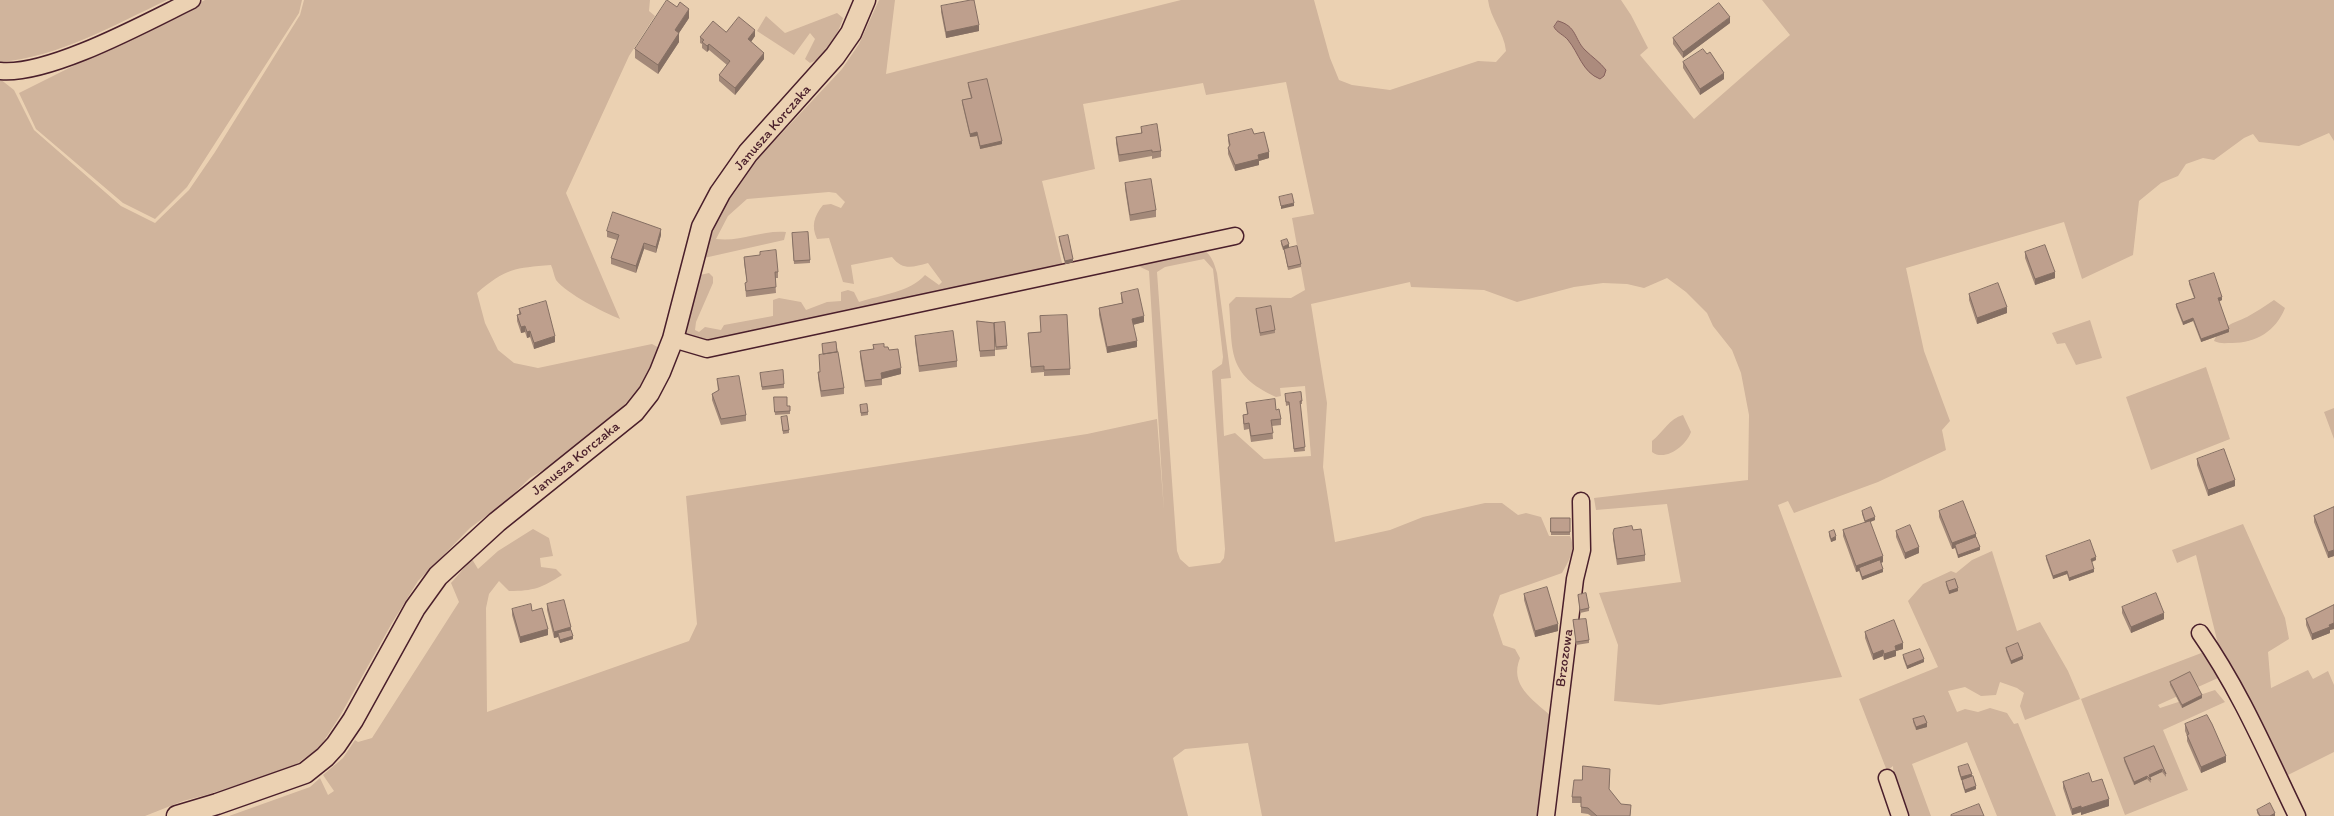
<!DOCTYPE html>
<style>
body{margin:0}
canvas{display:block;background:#ebd1b2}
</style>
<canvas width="2334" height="816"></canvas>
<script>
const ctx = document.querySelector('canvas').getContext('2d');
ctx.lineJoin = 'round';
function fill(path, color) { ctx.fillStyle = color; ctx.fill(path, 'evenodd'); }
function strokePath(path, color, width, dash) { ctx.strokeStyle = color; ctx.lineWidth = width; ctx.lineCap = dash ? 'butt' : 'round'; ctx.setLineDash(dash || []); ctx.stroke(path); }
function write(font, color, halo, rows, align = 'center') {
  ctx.font = font + ' Itim,sans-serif'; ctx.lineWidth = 3; ctx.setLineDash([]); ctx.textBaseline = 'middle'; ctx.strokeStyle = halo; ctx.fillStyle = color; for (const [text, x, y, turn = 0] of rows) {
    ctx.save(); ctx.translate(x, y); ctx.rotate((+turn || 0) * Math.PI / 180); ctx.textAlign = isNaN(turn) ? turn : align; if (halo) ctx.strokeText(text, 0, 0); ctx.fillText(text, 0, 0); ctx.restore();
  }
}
const green = new Path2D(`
 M0,0H167C114,25 59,57 0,62Z
 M205,0H302L299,13L187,187L155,219L123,203L36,129L19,93Z
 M304,0H650L649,11L655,16L629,56L566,193L620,319C603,312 567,294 556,280C554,276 553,269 551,265C515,268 506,268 477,293L485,323L498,350L514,363L538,368L652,344L661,349L643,382L621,409L583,446L530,478L505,502L470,528L418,581L392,623L340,716L320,747L291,768L206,795L183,801L145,816H0V79L14,90L34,130L121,206L155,223L189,190L215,152L300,15Z
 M879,0H895L886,74L1181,0H1314L1330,58L1339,80L1352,85L1390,90L1478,61L1496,62L1506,51C1504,32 1490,18 1488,0H1621L1631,15L1648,48L1640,55L1694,119L1790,35L1762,0H2334V141L2329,133L2299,146L2259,142L2253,134L2244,138L2214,160L2203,158L2186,164L2178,176L2161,183L2139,201L2133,255L2082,279L2064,222L1906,268L1924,351L1950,421L1942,430L1946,450L1878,482L1794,513L1788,501L1778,505L1842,677L1659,705L1614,701L1618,645L1599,593L1681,582L1667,504L1596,510L1594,498L1748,480L1749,415L1741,373L1732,350L1713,326L1707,313L1686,292L1667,278L1644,288L1627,284L1603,283L1574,287L1517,302L1484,290L1411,287L1410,282L1311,304L1327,403L1323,467L1335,542L1390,530L1423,517L1485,503H1502L1518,515L1526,513L1541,517L1549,536H1570C1576,549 1569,561 1562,573L1500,595L1493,615L1503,645L1515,649L1520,658C1509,685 1532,699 1551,716L1539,816H1262L1248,743L1185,749L1173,758L1188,816H229L310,787L320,778L328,795L334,791L323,775L343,758L355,740L358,742L372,738L459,602L451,583L472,559L478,569L498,551L533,529L549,538L553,556L540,558L541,567L556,569L562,575C541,588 534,591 509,591L499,581L489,594L486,608L487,712L689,641L697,624L686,496L1087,434L1157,419L1164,511L1149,271L1138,266V263L1203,249C1212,256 1214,263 1217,273L1231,378L1221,379L1224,436L1235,433L1264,459L1311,456L1305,386L1280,388L1281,396L1276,397C1226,374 1233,351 1229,304L1236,297L1291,298L1305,290L1292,218L1314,214L1286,82L1206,95L1203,83L1083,104L1095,169L1042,181L1064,271L705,344L686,336L684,329L700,275L709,273L713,277V283L696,322L695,330L699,332L705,327L721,330L724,325L773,316V300L779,298L801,302L806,310L827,302L841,301V292L848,290L854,292L859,302C881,295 910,292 925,275L939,285L942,282L928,263C913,267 903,271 892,257L851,265L854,284L843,282L829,238L817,239C811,226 814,216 823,205L831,204L841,208L845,202L836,193L829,192L747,199L728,216L716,239C742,242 761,230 786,232L784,240L704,258L703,256L725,203L749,168L842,69L859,44ZM1204,259L1213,269L1223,357L1222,364L1212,371L1225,549L1224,558L1220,563L1189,567L1180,559L1177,551L1157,272L1165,267Z
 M837,13L843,18C839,33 824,59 810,63L805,59L815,39L810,33L794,55L757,31L766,16L785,33Z
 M2274,300L2285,308C2276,331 2256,343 2232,343C2225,343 2220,344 2214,341C2220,326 2234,323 2247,317C2256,312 2265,306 2274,300Z
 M2090,320L2102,358L2076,365L2065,343L2057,344L2052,333Z
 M2206,367L2230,439L2151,470L2126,397Z
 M2334,408V439L2324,412Z
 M1683,415L1691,432C1686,446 1665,462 1652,452V441C1664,431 1669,419 1683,415Z
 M2243,524L2285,618L2289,639L2268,652L2271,688L2308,670L2313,679L2328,671L2334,685V752L2288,775L2307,816H2298L2218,644L2196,555L2177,563L2172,550Z
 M1992,551L2017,631L2040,622L2068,671L2080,699L2025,720L2020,706L2024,693L2017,688L2000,682L1996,695L1981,696L1965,687L1948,691L1957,712L1965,709L1978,712L1990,708L2007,713L2014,724L2018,723L2056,816H1997L1967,742L1912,764L1931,816H1905L1894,786L1893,766L1887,771L1859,699L1938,667L1908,601L1923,584L1951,571L1956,573L1972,560Z
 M2204,652L2218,678L2158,705L2160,708L2215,690L2225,702L2163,730L2188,790L2125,815L2081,699Z`);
const water = new Path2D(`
 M1558,21C1577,26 1574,39 1585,50C1592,57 1600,62 1606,70L1604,76L1600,79C1582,72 1579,53 1568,40C1564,35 1556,32 1554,27Z`);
const minor = new Path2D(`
 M0,71C49,76 147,22 192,0
 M673,339L707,349L1235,236
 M2200,633C2240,690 2267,754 2297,816
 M1887,778L1900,816
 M1546,816L1575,579L1582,550L1581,501`);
const tertiary = new Path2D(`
 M177,816L217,804L305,773L325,757L336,745L353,720L415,608L438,576L497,522L634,412L649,393L660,372L673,339L702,227L720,193L748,153L835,56L851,33L865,0`);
const wall = new Path2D(`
 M941,6L979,31L946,38L941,12Z
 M689,18L679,33V42L658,74L635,58V49Z
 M1730,23L1683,58L1673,44V38Z
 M726,32L755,36L751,42L764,59L735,95L719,81V75L727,65L709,50L707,52L702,48V44L700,43V37Z
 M1683,62L1724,79L1700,95L1683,68Z
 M968,83L1002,144L980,149L977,136L970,137L962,103V100L971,98L968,86Z
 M1141,127L1161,151V157L1152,159V156L1119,162L1116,143V137L1141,133Z
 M1254,134L1269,158L1259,161V165L1235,171L1228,154V148L1229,146L1228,141V135Z
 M1125,183L1156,210V217L1130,221L1125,189Z
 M607,231L661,235L656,253L644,249L636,273L611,264V258L617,240L607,237Z
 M792,236L810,260V263L794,264Z
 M1059,237L1073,262L1065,264L1059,240Z
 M1281,241L1289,248L1301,264V267L1288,270L1284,249L1283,250L1281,244Z
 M2025,252L2055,278L2035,285L2025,258Z
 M744,257L778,272V278H775L776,293L746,297L745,283L747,282L744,263Z
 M2189,281L2222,300L2219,301L2229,332L2201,342L2193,321L2183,325L2176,307V304L2194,298L2189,284Z
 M1121,293L1144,322L1133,325L1137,347L1107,353L1099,315V308L1122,303L1121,299Z
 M1969,294L2007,313L1977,324L1969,300Z
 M519,309L555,342L534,349L530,337L527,338L525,332L521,333L517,321V315L519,314Z
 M1256,309L1275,330V333L1260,336Z
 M1040,316L1070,369V375L1044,376V372L1031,373L1028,333L1041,332Z
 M977,321L994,323L1007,346V349L996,350L995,334V356L980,357Z
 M915,336L957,361V367L919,372L915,342Z
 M836,342L844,388V394L821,397L818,378V372H820L823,354L822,344Z
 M873,345L884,347L901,374L882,379V385L865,387L860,357V351L873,349Z
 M760,373L784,384V388L762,390Z
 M717,379L746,415V421L721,425L712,400V394L718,391Z
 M1285,394L1302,401V404H1300L1305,451L1294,452L1289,405L1286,406Z
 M774,397L787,406H790V414L775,415Z
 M1246,403L1276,410L1281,419V425L1272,426L1273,439L1251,442L1249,429L1244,430L1243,421V415L1247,414Z
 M860,405L868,412V415L861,416Z
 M781,417L789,430V433L783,434Z
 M2197,459L2235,486L2208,496L2197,465Z
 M2334,507V556L2328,558L2314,522V516Z
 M1862,511L1875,520L1870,522L1883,562L1881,563L1883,572L1862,580L1859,571L1856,572L1843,536V530L1865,523L1862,514Z
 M1939,511L1976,537L1980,550L1958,558L1955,548L1952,549L1939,517Z
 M1551,518H1570V535H1551Z
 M1633,530L1645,555V561L1617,565L1613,539V533Z
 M1896,531L1919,553L1905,559L1896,537Z
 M1829,532L1836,540L1831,542L1829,536Z
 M2046,556L2096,560L2092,562L2094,572L2069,581L2067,574L2053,579L2046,559Z
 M1946,582L1958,591L1949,594L1946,585Z
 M1524,594L1558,631L1535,637L1524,600Z
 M1578,595L1589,608V611L1580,613Z
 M547,604L571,630L573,639L560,643L558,637L554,638L547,610Z
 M2334,605V629L2330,630V633L2312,640L2306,625V619Z
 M2122,607L2164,619L2131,633L2122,613Z
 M512,609L532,611L548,635L520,643L512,615Z
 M1573,620L1589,640V643L1576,645Z
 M1865,632L1903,649L1896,651V656L1884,660L1883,656L1873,660L1865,638Z
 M2006,648L2023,659L2011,664L2006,651Z
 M1903,655L1924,662L1907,669L1903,658Z
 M2170,682L2202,698L2182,708L2170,685Z
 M1913,719L1927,727L1916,730L1913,722Z
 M2185,724L2226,762L2201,773L2187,741V736L2185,731Z
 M2154,746L2166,774V777L2162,772L2150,777L2151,783L2147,779L2134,785L2124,761V758Z
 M1958,767L1972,776L1976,789L1965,793L1962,783V780H1961L1958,770Z
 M1610,775L1609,790L1621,804L1631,811L1630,816H1591L1588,814L1581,813V803H1572V797L1582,780Z
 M2063,782H2092L2109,806L2081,815V812L2072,815L2063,788Z
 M2257,810L2275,816H2259L2257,813Z`);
const shadedWall = new Path2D(`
 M689,9V18L675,39V30Z
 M1730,17V23L1683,58V52Z
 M979,25V31L946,38V32Z
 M755,30V36L748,46V39Z
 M679,33V42L658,74V65Z
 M709,44V50L707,52V46Z
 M764,53V59L735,95V88Z
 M1724,73V79L1700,95V89Z
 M977,132V136L970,137V134Z
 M1002,141V144L980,149V146Z
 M1269,152V158L1259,161V165L1235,171V165L1258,155Z
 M1294,203V206L1281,209V206Z
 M661,229V235L656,253V247Z
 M644,243V249L636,273V266Z
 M1289,244V247L1283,250V247Z
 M1073,259V262L1065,264V261Z
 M2055,272V278L2035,285V279Z
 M2222,297V300L2218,302V298Z
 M2007,307V313L1977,324V318Z
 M1144,316V322L1132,325V319Z
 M2193,318V321L2183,325V322Z
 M525,326V332L521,333V327Z
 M2229,329V332L2201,342V339Z
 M530,331V337L527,338V332Z
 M555,336V342L534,349V343Z
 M1137,341V347L1107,353V347Z
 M901,368V374L881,379V373Z
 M2235,480V486L2208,496V490Z
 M1875,517V520L1865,524V521Z
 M1976,534V540L1955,545V548L1952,549V543Z
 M1836,536V540L1831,542V539Z
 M1919,547V553L1905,559V553Z
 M1980,547V550L1958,558V555Z
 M2334,550V556L2328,558V552Z
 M1883,556V562L1860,571L1859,568V571L1856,572V566Z
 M2096,557V560L2091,562V559Z
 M1883,569V572L1862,580V577Z
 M2094,569V572L2069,581V578Z
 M2067,571V574L2053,579V576Z
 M1958,588V591L1949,594V591Z
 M2164,613V619L2131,633V627Z
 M2334,623V629L2330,630V633L2312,640V634L2329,625Z
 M1558,624V631L1535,637V631Z
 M571,627V633H558V637L554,638V632Z
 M548,629V635L520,643V637Z
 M573,636V639L560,643V640Z
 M1903,643V649L1896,651V656L1884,660V654L1895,646Z
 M1883,650V656L1873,660V654Z
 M2023,656V659L2011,664V661Z
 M1924,659V662L1907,669V666Z
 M2202,695V698L2182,708V705Z
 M1927,723V727L1916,730V727Z
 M2226,756V762L2201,773V767Z
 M2162,769V772L2149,778V775Z
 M1972,774V777L1961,780V777Z
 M2147,776V779L2134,785V782Z
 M1976,786V789L1965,793V790Z
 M2109,799V806L2081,815V808Z
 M2081,806V812L2072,815V809Z
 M2275,813V816H2270Z`);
const building = new Path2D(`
 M667,0L677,7L680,2L689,9L675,30L679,33L658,65L635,49Z
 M971,0H974L979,25L946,32L941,6Z
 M1719,3L1730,17L1683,52L1673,38Z
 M739,17L755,30L748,39L764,53L735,88L719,75L730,61L709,44L707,46L702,42L704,40L700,37L713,21L726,32Z
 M1703,49L1707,54L1710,52L1724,73L1700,89L1683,62Z
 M987,79L1002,141L980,146L977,132L970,134L962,100L972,98L968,83Z
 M1157,124L1161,151L1152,152V150L1119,155L1116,137L1142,133L1141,127Z
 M1252,129L1254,134L1264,132L1269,152L1258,155L1259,159L1235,165L1228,148L1230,145L1228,135Z
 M1151,179L1156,210L1130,215L1125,183Z
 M1292,194L1294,203L1281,206L1279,197Z
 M613,212L661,229L656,247L644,243L636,266L611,258L619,235L607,231Z
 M808,232L810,260L794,261L792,233Z
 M1068,235L1073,259L1065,261L1059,237Z
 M1287,239L1289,244L1283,247L1281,241Z
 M2045,245L2055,272L2035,279L2025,252Z
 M1297,246L1301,264L1288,267L1284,249Z
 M776,250L778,272H775L776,287L746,291L745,283L747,282L744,257L760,255V252Z
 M2214,273L2222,297L2218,298L2229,329L2201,339L2193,318L2183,322L2176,304L2195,298L2189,281Z
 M1998,283L2007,307L1977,318L1969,294Z
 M1138,289L1144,316L1132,319L1137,341L1107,347L1099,308L1123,303L1121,293Z
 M546,301L555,336L534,343L530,331L527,332L525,326L521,327L517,315L521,314L519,309Z
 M1271,306L1275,330L1260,333L1256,309Z
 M1067,315L1070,369L1044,370V366L1031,367L1028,333L1041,332L1040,316Z
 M977,321L994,323L995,350L980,351Z
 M1005,322L1007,346L996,347L994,323Z
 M953,331L957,361L919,366L915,336Z
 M836,342L837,352L823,354L822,344Z
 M884,344V347H888L889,350L898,349L901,368L881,373L882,379L865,381L860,351L874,349L873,345Z
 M838,352L844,388L821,391L818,372H820L819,355Z
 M783,370L784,384L762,387L760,373Z
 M739,376L746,415L721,419L712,394L719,390L717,379Z
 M1301,392L1302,401H1300L1305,447L1294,449L1289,402H1286L1285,394Z
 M774,397H787V406H790V411L775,412Z
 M1275,399L1276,410L1279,409L1281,419L1271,420L1273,433L1251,436L1249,423L1244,424L1243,415L1248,414L1246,403Z
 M867,404L868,412L861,413L860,405Z
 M787,416L789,430L783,431L781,417Z
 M2224,449L2235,480L2208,490L2197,459Z
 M1963,501L1976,534L1952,543L1939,511Z
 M1871,507L1875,517L1865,521L1862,511Z
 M2334,507V550L2328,552L2314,516Z
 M1551,518H1570V532H1551Z
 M1870,521L1883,556L1856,566L1843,530Z
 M1910,525L1919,547L1905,553L1896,531Z
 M1632,526L1633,530L1641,529L1645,555L1617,559L1613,533L1614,529Z
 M1834,530L1836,536L1831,539L1829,532Z
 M1976,537L1980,547L1958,555L1955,545Z
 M2090,540L2096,557L2091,559L2094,569L2069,578L2067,571L2053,576L2046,556Z
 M1880,560L1883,569L1862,577L1859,568Z
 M1955,579L1958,588L1949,591L1946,582Z
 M1547,587L1558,624L1535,631L1524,594Z
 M1586,593L1589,608L1580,610L1578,595Z
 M2156,593L2164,613L2131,627L2122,607Z
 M564,600L571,627L554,632L547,604Z
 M531,604L532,611L542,608L548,629L520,637L512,609Z
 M2334,605V623L2329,625L2330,627L2312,634L2306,619Z
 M1586,619L1589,640L1576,642L1573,620Z
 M1894,620L1903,643L1895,646L1896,650L1884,654L1883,650L1873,654L1865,632Z
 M571,630L573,636L560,640L558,633Z
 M2018,643L2023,656L2011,661L2006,648Z
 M1920,649L1924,659L1907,666L1903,655Z
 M2190,672L2202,695L2182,705L2170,682Z
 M2207,715L2212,724L2226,756L2201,767L2187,735L2189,734L2185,724Z
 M1924,716L1927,723L1916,727L1913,719Z
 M2154,746L2166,774L2162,769L2149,775L2151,780L2147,776L2134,782L2124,758Z
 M1968,764L1972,774L1961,777L1958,767Z
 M1583,766L1610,769L1609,789L1621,804L1631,805L1630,816H1597L1588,808L1581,807V797H1572L1574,780H1582Z
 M2089,773L2092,782L2102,779L2109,799L2081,808V806L2072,809L2063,782Z
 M1973,776L1976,786L1965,790L1962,780Z
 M2270,803L2275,813L2270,816H2260L2257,810Z
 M1979,804L1984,816H1951V815Z`);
const streetNames = [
 ["Janusza Korczaka",773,128,-49],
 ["Janusza Korczaka",576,459,-39],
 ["Brzozowa",1565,658,-82]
];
fill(green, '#d0b49c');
fill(water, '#ac8b7d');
strokePath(water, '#85605c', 1);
strokePath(minor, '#4a1f2b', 19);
strokePath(tertiary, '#4a1f2b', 23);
strokePath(minor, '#ebd1b2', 16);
strokePath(tertiary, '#ebd1b2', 20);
fill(wall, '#a38979');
fill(shadedWall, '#856f63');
fill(building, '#be9f8d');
strokePath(building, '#856f63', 1);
write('14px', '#4a1f2b', '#ebd1b2', streetNames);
</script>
